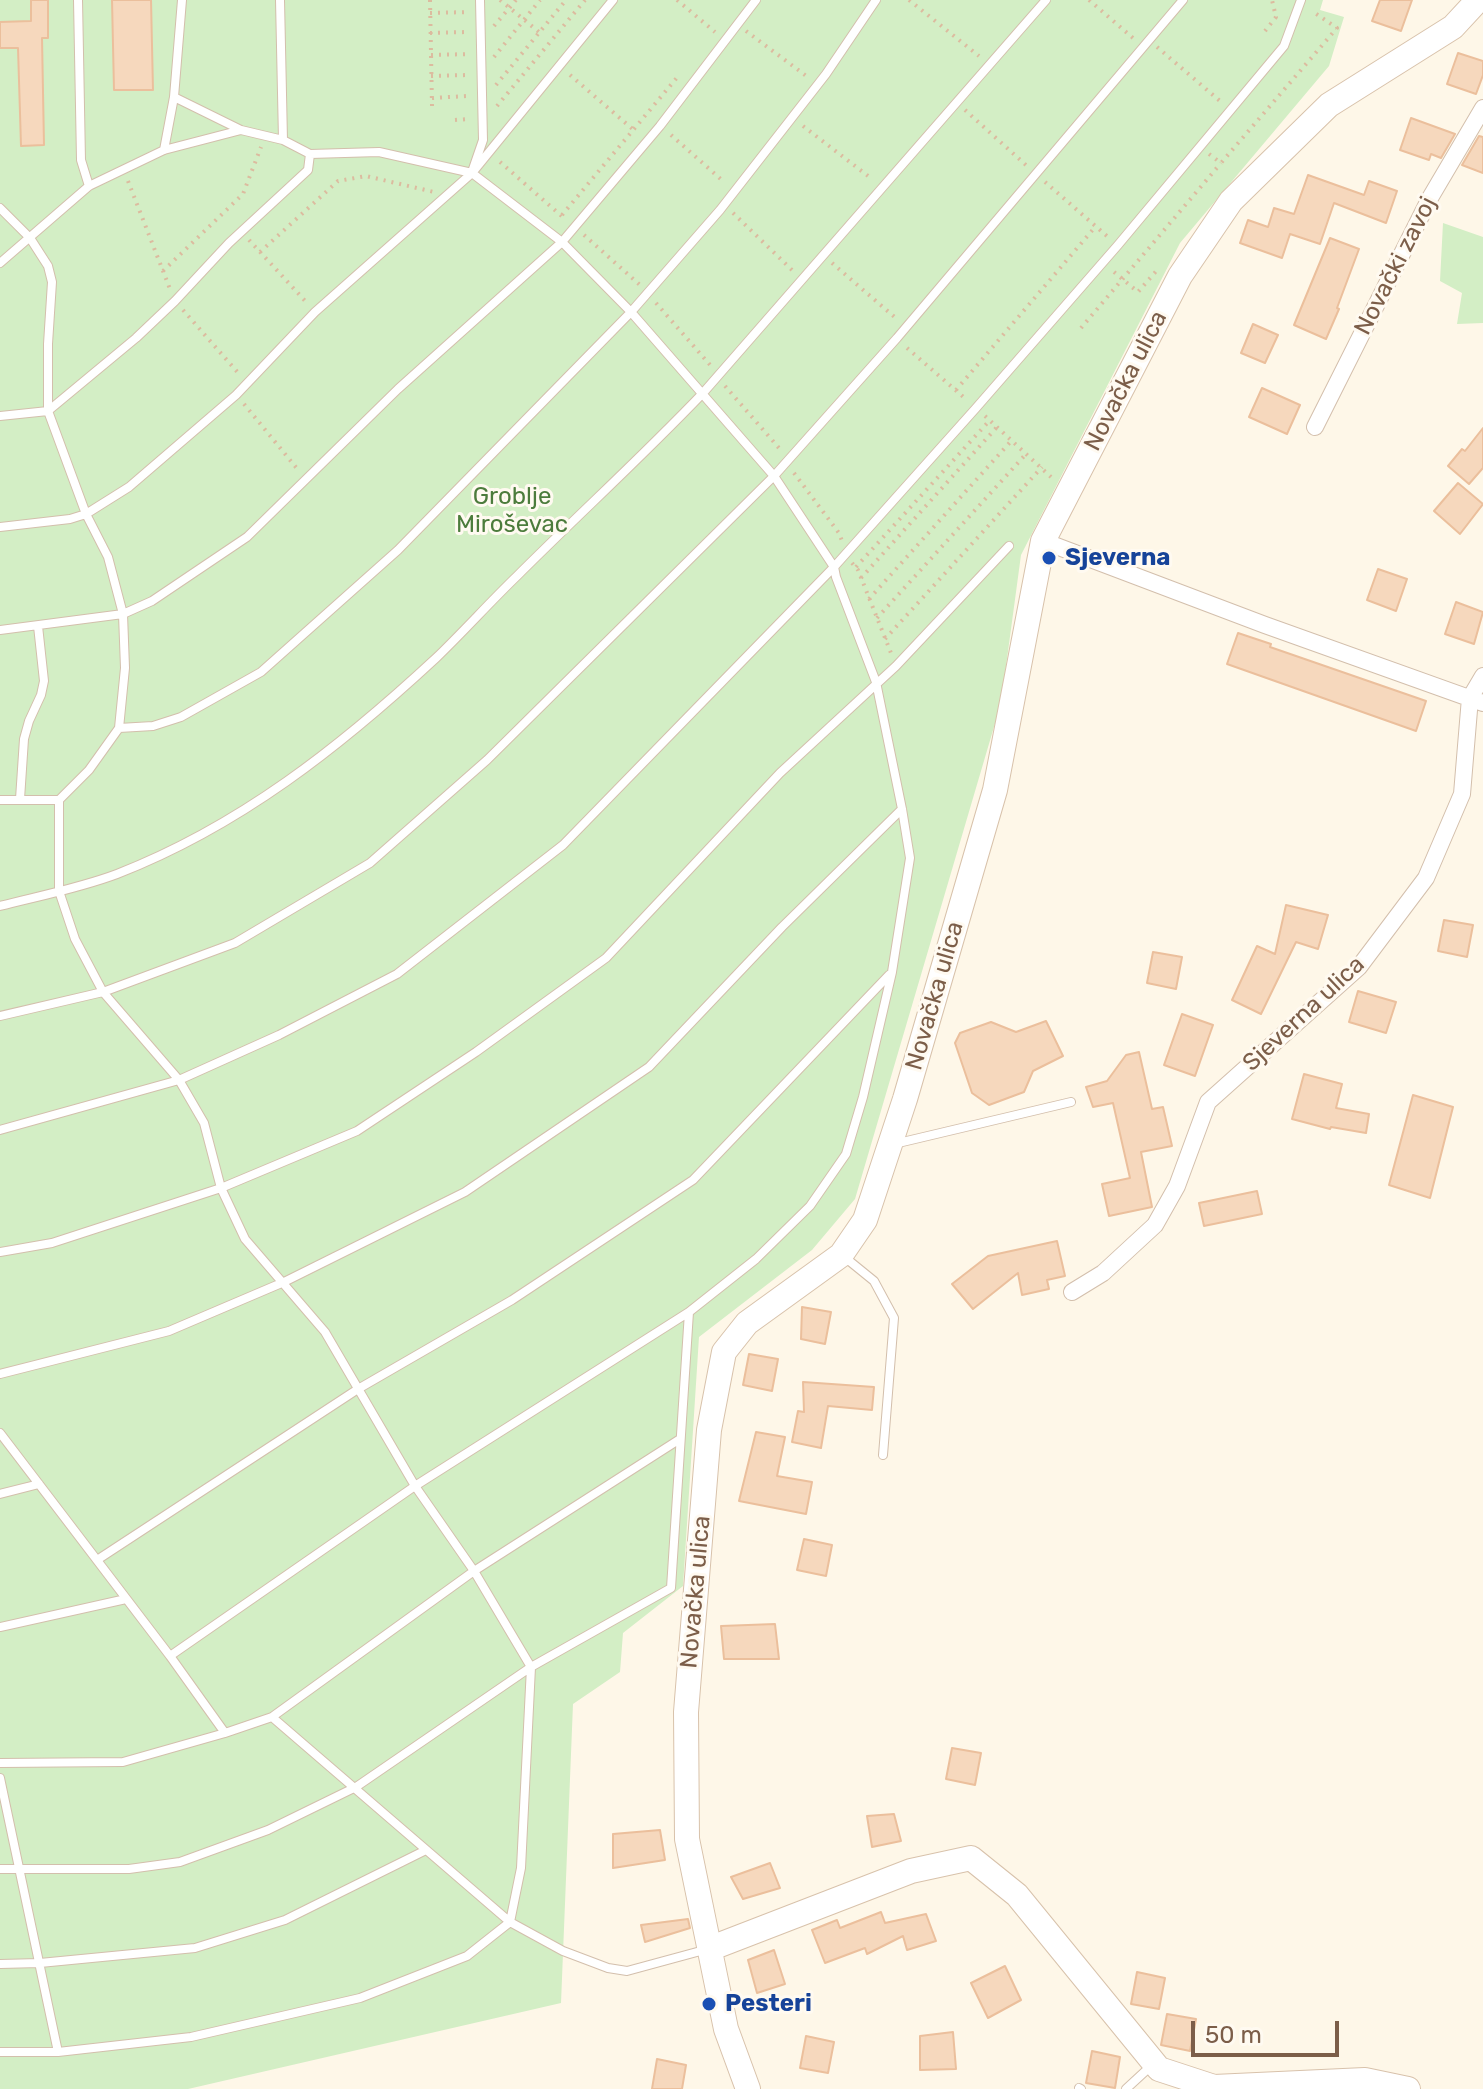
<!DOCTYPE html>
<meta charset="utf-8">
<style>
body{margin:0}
#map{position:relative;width:1483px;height:2089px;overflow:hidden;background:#fef7e8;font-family:Rubik,sans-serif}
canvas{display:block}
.scale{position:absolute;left:1191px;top:2021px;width:148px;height:36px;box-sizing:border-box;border:4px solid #7c5e49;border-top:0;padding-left:10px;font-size:24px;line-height:28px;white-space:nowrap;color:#7c5e49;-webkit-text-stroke:6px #fffaf1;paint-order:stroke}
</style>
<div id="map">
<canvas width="1483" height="2089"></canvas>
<div class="scale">50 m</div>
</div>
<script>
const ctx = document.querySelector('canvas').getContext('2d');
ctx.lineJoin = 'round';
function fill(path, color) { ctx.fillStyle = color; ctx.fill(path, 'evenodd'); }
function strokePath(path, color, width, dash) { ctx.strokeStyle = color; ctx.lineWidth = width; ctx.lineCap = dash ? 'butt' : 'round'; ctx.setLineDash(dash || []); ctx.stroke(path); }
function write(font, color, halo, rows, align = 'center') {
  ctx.font = font + ' Rubik,sans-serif'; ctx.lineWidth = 6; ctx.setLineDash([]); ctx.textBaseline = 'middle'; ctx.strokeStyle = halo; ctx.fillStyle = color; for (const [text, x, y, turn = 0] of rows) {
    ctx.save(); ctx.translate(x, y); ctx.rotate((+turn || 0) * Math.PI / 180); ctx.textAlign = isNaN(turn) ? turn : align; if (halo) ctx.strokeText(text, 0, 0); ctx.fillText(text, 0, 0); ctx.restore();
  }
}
const green = new Path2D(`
 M0,0H1323L1320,10L1344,17L1329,66L1180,243L1021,555L1001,703L855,1199L812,1250L699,1337L683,1586L623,1633L620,1672L573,1704L561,2003L188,2089H0Z
 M1443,223L1483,237V323L1457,324L1462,293L1440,281Z`);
const building = new Path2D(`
 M31,0H48V38H42L44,145L21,146L18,48H0V22L31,21Z
 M112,0H151L153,90H114Z
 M1380,0H1412L1401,31L1372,21Z
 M1458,53L1483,61V75L1476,94L1447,84Z
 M1411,118L1455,134L1441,158L1431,154L1429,160L1400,150Z
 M1479,136L1483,137V173L1462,165Z
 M1308,175L1364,195L1369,181L1397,191L1386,223L1334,203L1320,244L1290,234L1282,258L1240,243L1248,220L1268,227L1274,208L1294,214Z
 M1330,238L1359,249L1337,308L1339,309L1326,339L1294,325Z
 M1253,324L1278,335L1265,363L1241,353Z
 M1262,388L1300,405L1287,434L1249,417Z
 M1483,428V468L1469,484L1448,466L1462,449L1465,451Z
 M1458,483L1483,504L1460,534L1434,511Z
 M1378,569L1407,579L1396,611L1367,600Z
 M1456,602L1483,612L1474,644L1445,634Z
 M1238,633L1271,644L1270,647L1426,701L1416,731L1227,664Z
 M1286,905L1328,915L1318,949L1296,942L1261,1014L1232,1000L1257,946L1275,954Z
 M1444,920L1473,925L1467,957L1438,951Z
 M1153,952L1182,957L1176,989L1147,983Z
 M1358,991L1396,1002L1386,1033L1349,1022Z
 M1182,1014L1213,1025L1195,1076L1164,1065Z
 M1046,1021L1063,1056L1033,1071L1024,1092L989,1105L972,1093L955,1043L960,1033L991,1022L1016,1032Z
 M1139,1052L1152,1109L1163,1107L1172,1146L1141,1152L1152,1207L1109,1216L1102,1184L1130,1178L1113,1103L1093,1107L1086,1087L1107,1081L1126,1055Z
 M1304,1074L1342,1084L1336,1108L1369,1114L1366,1133L1331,1127L1330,1129L1292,1119Z
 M1413,1095L1453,1107L1430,1198L1389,1185Z
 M1257,1191L1262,1214L1204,1226L1199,1203Z
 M1057,1241L1065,1276L1047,1280L1049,1289L1022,1295L1018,1273L973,1309L952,1284L988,1256Z
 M802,1307L831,1312L825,1344L801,1339Z
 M749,1354L778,1359L772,1391L743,1385Z
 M803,1382L874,1387L872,1410L828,1406L821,1448L792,1442L798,1411L804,1412Z
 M756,1432L785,1437L777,1476L812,1482L806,1514L739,1501Z
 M804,1539L832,1545L826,1576L797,1570Z
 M775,1624L779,1659H724L721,1626Z
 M952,1748L981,1753L975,1785L946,1779Z
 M894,1814L901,1841L872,1847L867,1816Z
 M660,1830L665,1860L613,1868V1834Z
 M770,1863L780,1888L743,1899L731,1877Z
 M881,1912L885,1923L926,1914L936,1941L907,1950L903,1936L867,1954L865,1948L825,1963L812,1930L837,1920L840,1928Z
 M688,1919L690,1928L645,1942L641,1925Z
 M774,1950L785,1984L757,1993L748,1960Z
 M1005,1966L1021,2000L988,2018L971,1983Z
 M1137,1972L1165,1978L1159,2009L1131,2004Z
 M1167,2014L1196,2019L1190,2051L1161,2045Z
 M953,2032L956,2069L920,2070V2036Z
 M806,2036L834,2042L828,2073L800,2068Z
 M1092,2051L1120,2057L1115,2088L1086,2083Z
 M657,2059L686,2065L682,2089H652Z`);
const path = new Path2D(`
 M430,0L432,106
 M500,0L539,32
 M677,0L715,32
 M909,0L979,56
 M1089,0L1133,38
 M430,13L470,12
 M494,26L516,0
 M746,31L809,78
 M1265,31L1276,17L1272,0
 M430,33L468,32
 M1157,47L1220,101
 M431,55L470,54
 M494,57L540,0
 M570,75L636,132
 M431,76L468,75
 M496,85L566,0
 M432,98L468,96
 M497,106L585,0
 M965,110L1027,166
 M455,120L470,119
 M803,126L872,179
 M671,135L724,182
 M1209,154L1221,163L1337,28L1312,11
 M500,162L565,219
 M128,181L170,289
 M1045,182L1108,237
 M733,213L793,271
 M562,215L680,74
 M584,235L640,285
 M249,240L308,304
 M260,252L338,181L366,176L434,192
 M832,263L898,320
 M163,271L243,194L261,147
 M1114,272L1138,292L1158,269
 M656,303L711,366
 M183,310L240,375
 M1081,328L1221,163
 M907,348L967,400
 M725,386L779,448
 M956,390L1096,226
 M244,404L299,471
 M985,416L1051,477
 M794,473L839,533L842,541
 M852,563L858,570L891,653
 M856,567L990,420
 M861,578L997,427
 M869,599L1012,440
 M877,618L1026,454
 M885,639L1042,467`);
const lane = new Path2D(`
 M78,0L81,160L89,186
 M174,97L241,130
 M164,150L174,97L182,0
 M473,169L483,140L480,0
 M0,208L30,238L48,266L52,282L48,344V411L86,514L108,557L123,614L125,668L119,728L89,770L59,800V891L75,939L103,992L179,1080L204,1123L221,1188L245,1239L325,1332L415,1486L474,1571L531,1667L521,1868L510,1922L467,1956L360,1998L191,2037L58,2052H0
 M0,263L89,186L164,150L241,130L283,140
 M0,416L48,411L136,338L175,301L229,243L308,170L310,154
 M0,527L70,519L86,514L129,487L236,395L315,312L472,173L613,0
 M0,630L123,614L152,601L247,537L398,389L562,242L660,126L756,0
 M119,728L153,726L181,717L261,672L398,550L631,312L720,210L826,74L876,0
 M20,799L24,739L29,721L41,695L44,681L38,626
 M0,800H59
 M0,906C39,896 80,888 117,874C240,826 340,747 436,658C464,631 490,602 517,576C579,514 643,456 703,393L1046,0
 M0,1016L103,992L235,943L370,863L487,760L774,476L897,338L1183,0
 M0,1130L179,1080L279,1035L397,974L563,845L834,567L976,408L1118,245L1284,46L1301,0
 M894,1144L1071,1102
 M0,1252L52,1243L221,1188L357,1131L476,1052L606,958L780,773L896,666L1009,546
 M842,1255L874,1281L894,1318L883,1455
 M0,1374L169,1331L284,1282L465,1192L649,1067L782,927L902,809
 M0,1433L170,1656L225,1733L272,1717L474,1571L680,1439
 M0,1494L39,1484
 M97,1560L358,1389L512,1300L693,1180L889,975
 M0,1627L126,1599
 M170,1656L415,1486L689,1312
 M272,1717L510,1922L563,1951L608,1968L627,1971L708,1949
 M0,1763L123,1762L225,1733
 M0,1778L58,2052
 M0,1869H129L180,1862L268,1830L356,1787L531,1667L671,1588L689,1312L756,1259L810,1206L846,1154L863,1097L892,972L910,858L902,809L876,682L836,577L834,567L774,476L631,312L562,242L472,173L379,152L310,154L283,140L280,0
 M0,1964L40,1963L195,1948L285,1920L426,1850
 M1079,2088L1081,2089
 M1126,2089L1152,2065`);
const street = new Path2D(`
 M1315,427L1430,198L1483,108
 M1043,541L1265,625L1483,703
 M1072,1292L1103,1273L1155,1225L1177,1186L1208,1102L1359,967L1426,878L1462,794L1470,698L1483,676`);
const secondary = new Path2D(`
 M709,1949L911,1871L971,1858L1017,1895L1159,2069L1214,2087L1365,2080L1408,2089
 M748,2089L726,2029L687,1839L686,1712L709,1430L724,1352L747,1323L841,1255L865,1220L905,1099L995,790L1043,541L1180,276L1231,201L1329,105L1453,27L1478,0`);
const markers = [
 [1049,558,8,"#1a4fb4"],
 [709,2004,8,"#1a4fb4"]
];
const streetNames = [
 ["Novački zavoj",1396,266,-63],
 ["Novačka ulica",1126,381,-63],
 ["Novačka ulica",935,996,-74],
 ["Sjeverna ulica",1304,1014,-43],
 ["Novačka ulica",696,1592,-85]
];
const parkNames = [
 ["Groblje",512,497],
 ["Miroševac",512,525]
];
const transitNames = [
 ["Sjeverna",1065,558],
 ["Pesteri",725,2004]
];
fill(green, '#d3eec5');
fill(building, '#f6d8bd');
strokePath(building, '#ebbf9c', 2);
strokePath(lane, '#d3bfac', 10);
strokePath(street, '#d3bfac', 18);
strokePath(secondary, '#d8c2ab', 26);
strokePath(path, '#dcbb9f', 4, [2, 6]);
strokePath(lane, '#fff', 8);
strokePath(street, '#fff', 16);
strokePath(secondary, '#fff', 24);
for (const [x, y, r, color] of markers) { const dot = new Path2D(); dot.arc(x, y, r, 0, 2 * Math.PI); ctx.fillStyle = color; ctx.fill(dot); strokePath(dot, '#fffaf1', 3); }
write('24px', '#7c5e49', '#fffaf1', streetNames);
write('24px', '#4c7c3c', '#fffaf1', parkNames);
write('bold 24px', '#164399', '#fffaf1', transitNames, 'left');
</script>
